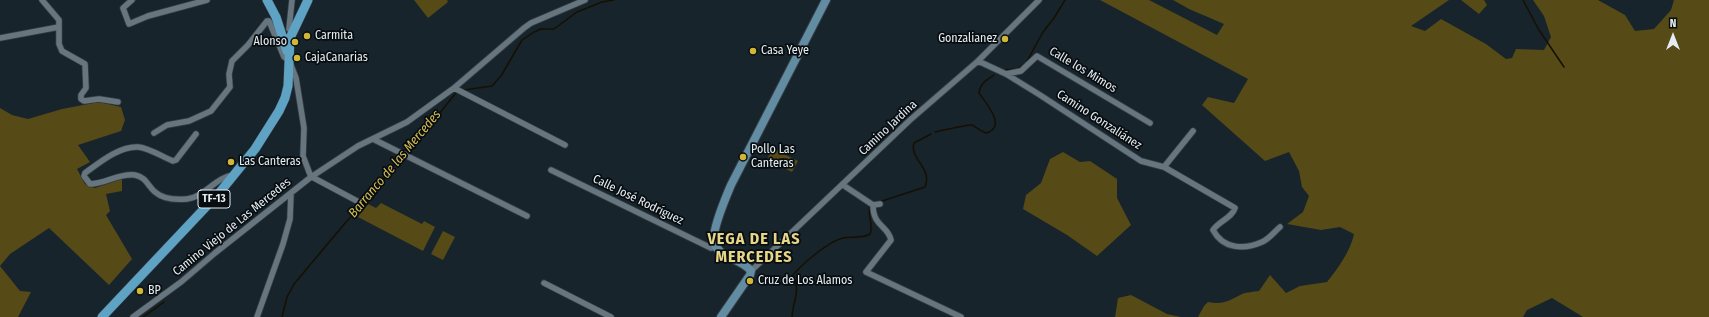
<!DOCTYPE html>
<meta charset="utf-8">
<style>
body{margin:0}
#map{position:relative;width:1709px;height:317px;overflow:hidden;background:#17242c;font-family:"Fira Sans Condensed",sans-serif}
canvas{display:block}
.north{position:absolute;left:1653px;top:16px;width:40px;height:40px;-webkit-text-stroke:3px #070d10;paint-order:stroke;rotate:0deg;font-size:11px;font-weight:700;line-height:16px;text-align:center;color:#e5edf2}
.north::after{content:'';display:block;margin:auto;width:14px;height:18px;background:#e5edf2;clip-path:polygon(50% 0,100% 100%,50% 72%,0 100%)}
</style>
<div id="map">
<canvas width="1709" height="317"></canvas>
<div class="north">N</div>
</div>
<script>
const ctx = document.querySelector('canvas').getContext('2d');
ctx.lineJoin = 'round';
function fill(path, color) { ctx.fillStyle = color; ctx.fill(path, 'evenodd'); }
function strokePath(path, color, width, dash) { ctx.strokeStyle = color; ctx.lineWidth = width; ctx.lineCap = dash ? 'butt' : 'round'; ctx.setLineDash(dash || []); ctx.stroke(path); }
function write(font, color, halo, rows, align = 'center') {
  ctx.font = font + ' "Fira Sans Condensed",sans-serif'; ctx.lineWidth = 3.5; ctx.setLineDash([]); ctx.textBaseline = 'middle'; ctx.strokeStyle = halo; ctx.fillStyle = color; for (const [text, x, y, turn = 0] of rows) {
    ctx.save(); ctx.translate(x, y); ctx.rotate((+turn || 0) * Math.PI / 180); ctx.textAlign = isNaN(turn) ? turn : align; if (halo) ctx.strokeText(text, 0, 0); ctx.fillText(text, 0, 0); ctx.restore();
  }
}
const green = new Path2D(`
 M414,0H447L448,2L428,18Z
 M1100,0H1149L1217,35L1224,24L1189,9L1173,0H1449L1411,26L1425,31L1441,19L1486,44L1506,59L1512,58L1516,49L1544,50L1551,37L1544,16L1533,0H1598L1625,15L1635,31L1654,29L1671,10L1674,0H1709V317H1583L1552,298L1527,310L1523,317H1198L1204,306L1208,302C1224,305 1228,301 1242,294C1247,292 1253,292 1259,291L1270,275L1286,293L1300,286L1327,282C1338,268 1350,252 1354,234L1340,227L1321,230L1287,224L1303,212L1309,196L1302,187L1299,171L1289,152L1265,161L1202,105L1208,97L1234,103L1248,79Z
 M1461,0H1484L1487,5L1479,14Z
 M99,102L121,107L125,120L121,131L78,145L90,162L77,169L85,184L95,188L122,179V191L106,194L110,211L106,215L132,259L109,285L49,228L10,254L0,266L20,291L31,292L18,317H0V108L12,115L28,119L62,109Z
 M772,148L798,161L792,172L767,160Z
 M1063,152L1080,162L1090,161L1117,179V198L1131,225L1097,256L1067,235L1023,209L1026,195L1041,183L1050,159Z
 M381,203L422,224L424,221L435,227L423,251L358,217L368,204L376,208Z
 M443,231L455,237L443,260L431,254Z
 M1131,295L1167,314L1181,317H1115L1118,298Z`);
const stream = new Path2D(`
 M1523,0L1539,30L1564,67
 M1003,70L1017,69L1026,63L1043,32L1054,18L1065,0
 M464,90L492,86L501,76L522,40L534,32L541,29H554L577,12L602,2L614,0
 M935,132C941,131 968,124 972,125C976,127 981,131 986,133C1008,127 985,102 979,93C980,83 987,80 994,75
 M403,152L426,130L455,94L458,92
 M879,202L925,187C933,168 909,159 914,143L931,134
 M143,317L164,302
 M282,317L287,297L294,284L346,222L373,194L401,155
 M792,317C793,300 801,292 793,275C802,264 829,241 843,238C852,236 862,239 870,234C874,224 867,216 870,207`);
const minor = new Path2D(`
 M42,0L59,20V44L62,51L85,64L86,88L81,95V99L84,101L99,99L118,102
 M132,0L123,8L129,24L148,16L207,0
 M289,29L292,0
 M0,38L59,27
 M978,61L1006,74L1040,95L1141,161L1164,167L1235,208C1232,218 1219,221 1213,230C1223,249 1244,250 1262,242C1269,239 1274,232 1280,227
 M1006,74L1021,71L1037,56L1150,123
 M454,88L565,145
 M154,133L167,125L189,121L211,111L230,87L229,74L232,61L248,45L267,21H269L284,57L289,60L296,78L304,128L303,156L311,177
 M196,134L176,160L173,161C163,157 149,148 138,147C119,146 99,163 85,173L84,176L90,184C105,184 119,173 135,175C146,177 148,186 155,192C163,199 176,200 187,199C205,197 216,176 235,175
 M373,139L527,216
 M1164,167L1193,131
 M551,170L711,248L716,247
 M312,177L357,201
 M843,185L873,205L880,204
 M873,205C873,227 888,225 891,240L866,272L961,317
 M751,271L910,120L978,61L1039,0
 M544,283L611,317
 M133,317L181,282L215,253L311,177L358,146L407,122L454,88L524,28L531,23L585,0
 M257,317L283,244L290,219L291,193`);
const secondary = new Path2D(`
 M721,317L750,275L751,271C745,263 734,260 725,255C720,252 715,247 714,241C712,229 726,197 731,185L826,0`);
const primary = new Path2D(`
 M267,0L276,17L287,51
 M102,317L220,192L255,149L279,111L285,98L288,86L290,38L308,0`);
const markers = [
 [307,36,4,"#d2b736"],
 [1005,39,4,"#d2b736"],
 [295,42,4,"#d2b736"],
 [753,51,4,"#d2b736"],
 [297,58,4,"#d2b736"],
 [743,157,4,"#d2b736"],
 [231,162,4,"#d2b736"],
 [750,281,4,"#d2b736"],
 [140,291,4,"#d2b736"]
];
const shields = [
 [214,199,32]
];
const shieldNames = [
 ["TF-13",214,199]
];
const poiNames = [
 ["Carmita",315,36],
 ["Gonzalianez",997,39,"right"],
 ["Alonso",287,42,"right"],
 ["Casa Yeye",761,51],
 ["CajaCanarias",305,58],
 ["Pollo Las",751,150],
 ["Canteras",751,164],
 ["Las Canteras",239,162],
 ["Cruz de Los Alamos",758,281],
 ["BP",148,291]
];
const streetNames = [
 ["Calle los Mimos",1083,70,31],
 ["Camino Gonzaliánez",1099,120,33],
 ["Camino Jardina",888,128,-43],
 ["Calle José Rodríguez",638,200,26],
 ["Camino Viejo de Las Mercedes",232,227,-39]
];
const waterNames = [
 ["Barranco de las Mercedes",395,164,-50]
];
const districtNames = [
 ["VEGA DE LAS",754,240],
 ["MERCEDES",754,258]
];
fill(green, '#564a16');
strokePath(stream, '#161000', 1.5);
strokePath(minor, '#353e45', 7);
strokePath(secondary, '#353e45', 10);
strokePath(primary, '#353e45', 10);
strokePath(minor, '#66757e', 5.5);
strokePath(secondary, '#628ca1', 8);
strokePath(primary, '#5ea2c4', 9);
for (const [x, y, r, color] of markers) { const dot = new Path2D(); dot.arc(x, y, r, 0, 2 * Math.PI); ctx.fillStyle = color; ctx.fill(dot); strokePath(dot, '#070d10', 1.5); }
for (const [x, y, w] of shields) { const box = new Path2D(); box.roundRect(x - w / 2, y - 9, w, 18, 3); ctx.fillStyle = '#070d10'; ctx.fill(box); strokePath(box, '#e5edf2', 1); }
write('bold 11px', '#e5edf2', null, shieldNames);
write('12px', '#e5edf2', '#070d10', poiNames, 'left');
write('12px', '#e5edf2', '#070d10', streetNames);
write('italic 13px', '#d9c052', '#070d10', waterNames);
ctx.letterSpacing = '1px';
write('bold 16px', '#e8d688', '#070d10', districtNames);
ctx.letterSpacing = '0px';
</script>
